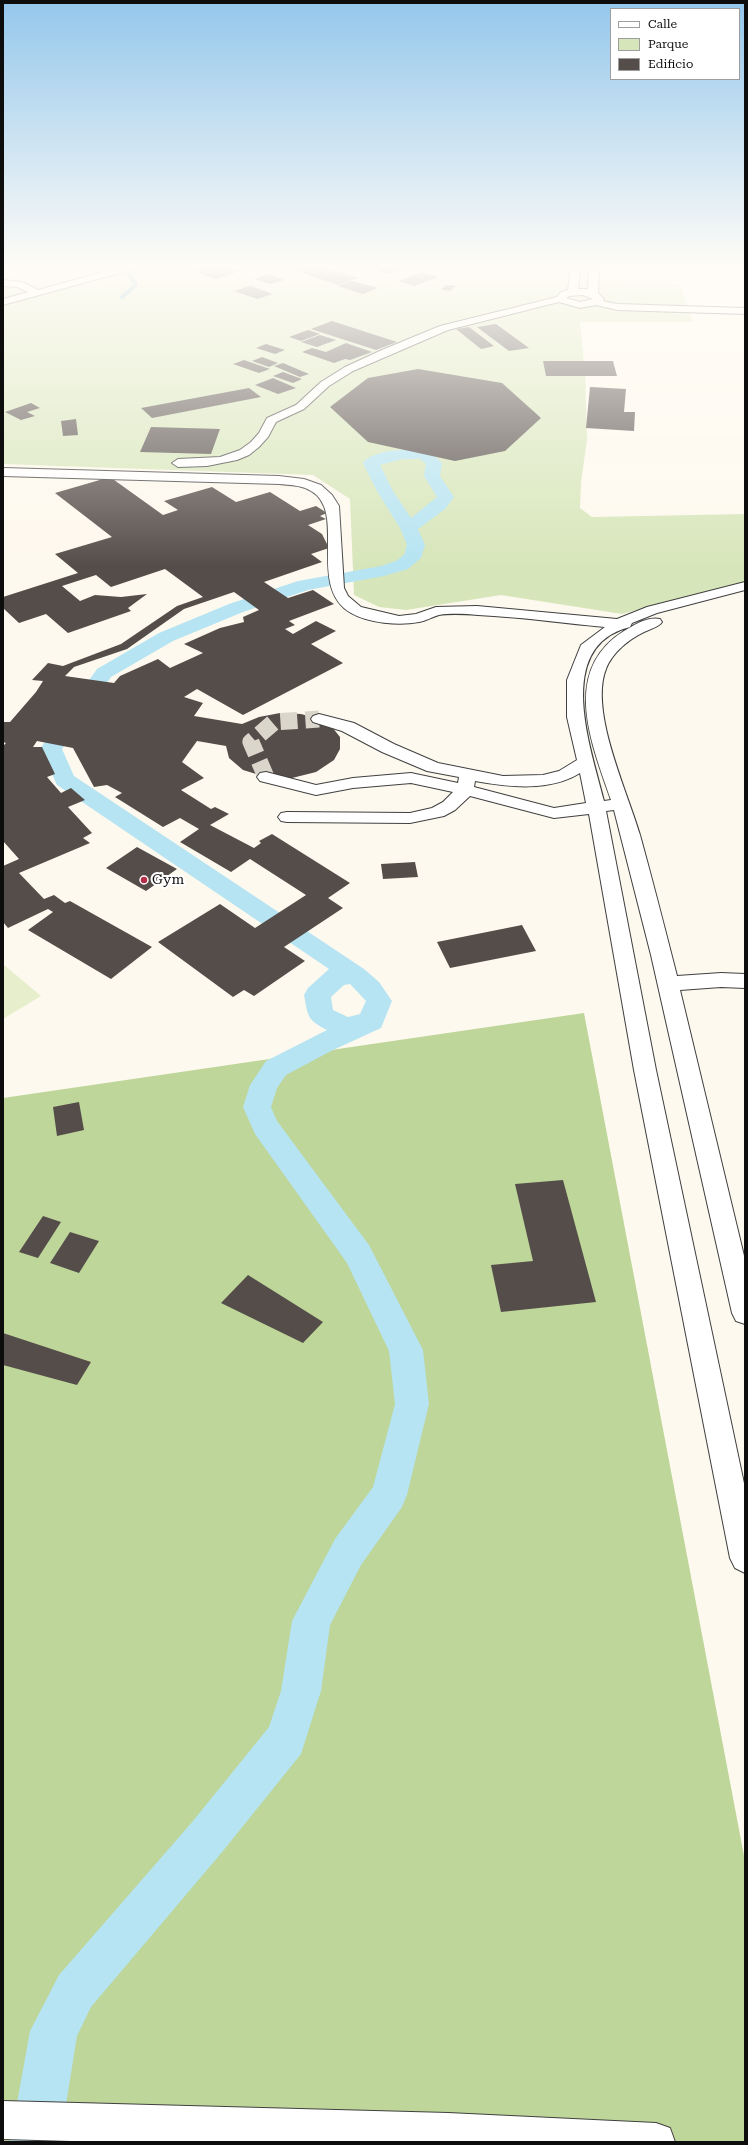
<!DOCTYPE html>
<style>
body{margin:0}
#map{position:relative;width:748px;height:2145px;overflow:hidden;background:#fef9ee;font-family:"Roboto Serif",serif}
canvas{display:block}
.frame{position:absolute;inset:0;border:4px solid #0d0d0d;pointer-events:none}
.legend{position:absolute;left:610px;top:8px;width:130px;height:72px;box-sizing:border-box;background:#fff;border:1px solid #9e9e9e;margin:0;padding:5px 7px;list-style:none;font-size:12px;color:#0d0d0d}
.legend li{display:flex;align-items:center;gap:8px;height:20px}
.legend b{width:20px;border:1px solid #9e9e9e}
</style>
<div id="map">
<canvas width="748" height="2145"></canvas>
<div class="frame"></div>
<ul class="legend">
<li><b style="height:5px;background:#fff"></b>Calle</li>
<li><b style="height:11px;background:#d7e6ba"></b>Parque</li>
<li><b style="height:11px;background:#554d4a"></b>Edificio</li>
</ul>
</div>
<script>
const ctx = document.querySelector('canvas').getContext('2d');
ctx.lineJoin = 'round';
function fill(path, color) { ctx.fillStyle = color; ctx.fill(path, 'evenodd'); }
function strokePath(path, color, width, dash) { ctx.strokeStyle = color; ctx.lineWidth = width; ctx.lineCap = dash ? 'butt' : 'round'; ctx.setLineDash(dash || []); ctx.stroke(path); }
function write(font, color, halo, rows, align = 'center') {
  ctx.font = font + ' "Roboto Serif",serif'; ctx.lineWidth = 4; ctx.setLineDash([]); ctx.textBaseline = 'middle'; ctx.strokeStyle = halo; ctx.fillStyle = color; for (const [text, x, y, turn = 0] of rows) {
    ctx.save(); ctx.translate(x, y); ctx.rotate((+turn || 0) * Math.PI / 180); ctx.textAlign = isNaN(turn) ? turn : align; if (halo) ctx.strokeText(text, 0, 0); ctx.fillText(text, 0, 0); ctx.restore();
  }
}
const green = new Path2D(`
 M3,266H596L600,279L680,284L693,322H580L585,371L587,440L581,482L580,508L592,517L745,514V584L701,593L622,614L501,595L406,610L379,607L354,595L350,499L313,475L3,464Z`);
const forest = new Path2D(`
 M584,1013L745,1861V2142H3V1098Z`);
const pitch = new Path2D(`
 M3,964L41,996L3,1019Z`);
const stream = new Path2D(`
 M122,297L136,285L123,266`);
const canal = new Path2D(`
 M424,449L430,451L442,463L440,476L454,497L445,509L418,529L425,545L421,558L408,569L384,576L308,590L243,612L173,641L111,677L62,749L74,776L364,969L379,982L392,1001L381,1028L331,1051L286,1075L277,1088L271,1107L277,1121L369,1245L423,1350L429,1404L407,1495L402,1507L361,1565L330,1625L321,1691L301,1754L223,1851L91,2007L77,2036L60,2142H10L30,2031L59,1975L193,1821L269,1727L281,1691L292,1621L335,1539L373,1487L395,1404L389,1351L347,1263L255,1134L243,1107L250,1085L266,1061L327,1030C307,1020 308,1016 304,995L308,988L329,969L57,785L40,749L97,669L159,633L229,604L298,581L381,566L396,561L404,555L407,545L400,528L377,491L363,463C373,449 409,449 424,449ZM403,459H420L426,464L424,476L437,497L411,518L393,491L380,465ZM350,984L366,1001L360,1014L348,1017L333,1010L331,997L344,985Z`);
const building = new Path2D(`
 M204,266H228L241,271L215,279L191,270Z
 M307,266H320L358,278L338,285L294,270Z
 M365,266H411L388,274Z
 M514,266H542L544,269L516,270Z
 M422,272L439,277L414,286L398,281Z
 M268,274L284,280L270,284L254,279Z
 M352,281L378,288L363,294L337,286Z
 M447,285L456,286L450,291L441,289Z
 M250,286L273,294L257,299L234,291Z
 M332,321L397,342L376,350L311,329Z
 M496,324L529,348L509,351L477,327Z
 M469,327L494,346L481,349L456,329Z
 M308,330L320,334L301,341L289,337Z
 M320,335L336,340L317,347L301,342Z
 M346,343L372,352L350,360L345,359L334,363L302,352L312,348L326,352Z
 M266,344L285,350L275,354L256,348Z
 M262,357L278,363L269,367L252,361Z
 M244,360L270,369L259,373L233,364Z
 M543,361H613L617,376H546Z
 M283,363L309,374L300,377L274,366Z
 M418,369L502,383L541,418L505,451L455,461L368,442L330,407L368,378Z
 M283,372L302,379L293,383L273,376Z
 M273,378L296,388L278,394L255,385Z
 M590,387L626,389L624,412H635L634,431L586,428Z
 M249,388L261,397L152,418L141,408Z
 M31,403L40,408L27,412L35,416L21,420L5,412Z
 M76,419L78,435L63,436L61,421Z
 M151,427L220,429L211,454L140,452Z
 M110,477L163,515L178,510L164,501L212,487L236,502L270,492L300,511L316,506L327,513L320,516L326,519L308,525L322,534L329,548L311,554L322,562L264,582L288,598L313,590L334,604L289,621L295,625L285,629L293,634L316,621L336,631L311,644L343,663L243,715L197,689L184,697L203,703L194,716L242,724L259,717L280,713L301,714L319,719L332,727L340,737V749L334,760L316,772L292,778L266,777L243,770L229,758L226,746L197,741L182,762L204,778L181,790L211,809L215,807L229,814L210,825L254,848L261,843L259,841L272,834L350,883L328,898L343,908L284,947L305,961L254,996L244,990L233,997L158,942L220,904L255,928L306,895L250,859L231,872L180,842L199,829L180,818L163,827L115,797L122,793L107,785L94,787L73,748L37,741L33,747H42L55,774L47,777L61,793L71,788L85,800L68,807L92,833L83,838L90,843L19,873L44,899L54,895L65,903L70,901L152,947L111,979L28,930L53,912L48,909L8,928L3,922V866L19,859L3,841V746L6,743L3,742V722H10L36,692L43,681L32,680L48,663L63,666L121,644L177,606L203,597L165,569L111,587L96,575L62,586L80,601L95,595L121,597L147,594L128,608L131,611L68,633L46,614L19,623L3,608V597L78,573L55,554L112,537L55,493ZM234,592L259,610L243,617L244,622L220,628L184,644L203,653L170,668L158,659L120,676L114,683L65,676L74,667L127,649L184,609Z
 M137,847L177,869L146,891L106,868Z
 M415,862L418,877L383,879L381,864Z
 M522,925L536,951L450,968L437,942Z
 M79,1102L84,1130L57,1136L53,1107Z
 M563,1180L596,1302L501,1312L491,1265L533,1261L515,1184Z
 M43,1216L61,1222L38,1258L19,1252Z
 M70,1232L99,1241L79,1273L50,1263Z
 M248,1275L323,1322L303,1343L221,1303Z
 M3,1333L91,1362L77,1385L3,1365Z`);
const minorTunnel = new Path2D(`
 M266,777L251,742L274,722L319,719`);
const minor = new Path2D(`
 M124,266H140L138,268L3,305V299L28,292L17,287L3,286V280L22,282L38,290Z
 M568,266H578L580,275L578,289H588L589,266H599L598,293L604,299L603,301L617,304L745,308V314L617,310L596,305L580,308L559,302L448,330L353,371L329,386L304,409L276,422L268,437L259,447L249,455L237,460L207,466L178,467L172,463L178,459L220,457L240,450L251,442L259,433L267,418L296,405L321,382L345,367L382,350L440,326L557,297L561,292L568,290L570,275ZM583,295L593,299L580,302L566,298L569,296Z
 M3,468L279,476L304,479L321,485L332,495L339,506L344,588L348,596L361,607L399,616L416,614L436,607L477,606L617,619L647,607L745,582V590L657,613L632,623L630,627C553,646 591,748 604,801L611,800C592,744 560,671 624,631C634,625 648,616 660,619L662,622C659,627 650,629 644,632C629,639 612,653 606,669C589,711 628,793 640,835C653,882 665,929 677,976L721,973L745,974V988L721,987L680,990L745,1260V1324L736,1321L732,1313L651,955L614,810L606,811L656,1070L745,1488V1573L735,1568L730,1558L634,1070L589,814L554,818L470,796L455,810L444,816L410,823L287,822L281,821L278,817L281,813L287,812L410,813L432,808L443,802L453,792L411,783L353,788L316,795L260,781L257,777L260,773L266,772L316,785L353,778L411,773L458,783L459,777L427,771L382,752L342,731L313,722L311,719L313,716L319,714L354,723L394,744L438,763L503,776L543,775L559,771L577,760L567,717V680L581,645L605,627C563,623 520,617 478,615C466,614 451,613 439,615C432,617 426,621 419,622C399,626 368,623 351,613C306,587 348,512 311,491C302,485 290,485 279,484L3,476ZM580,773L586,803L554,808L474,787L475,781C508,787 550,792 580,773Z
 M3,2101L448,2113L656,2123L670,2128L675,2142H105L3,2139Z`);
const markers = [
 [144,880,4,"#b52d47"]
];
const poiNames = [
 ["Gym",152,880]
];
fill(green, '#d7e6ba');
fill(forest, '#bed69a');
fill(pitch, '#e7eecb');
strokePath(stream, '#41a3c5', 4);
fill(canal, '#b6e4f2');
fill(building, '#554d4a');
strokePath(minorTunnel, '#dad6cc', 17, [17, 8]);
strokePath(minor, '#404040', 2);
fill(minor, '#fff');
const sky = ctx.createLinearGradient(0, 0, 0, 566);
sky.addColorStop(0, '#94c7ec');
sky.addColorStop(0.47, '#fffcf7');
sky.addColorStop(1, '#fffcf700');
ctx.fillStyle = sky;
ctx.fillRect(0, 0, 748, 566);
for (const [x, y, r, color] of markers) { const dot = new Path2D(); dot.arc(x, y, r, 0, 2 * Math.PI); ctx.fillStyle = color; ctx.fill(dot); strokePath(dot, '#fff', 1.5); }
write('14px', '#0d0d0d', '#fff', poiNames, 'left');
</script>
